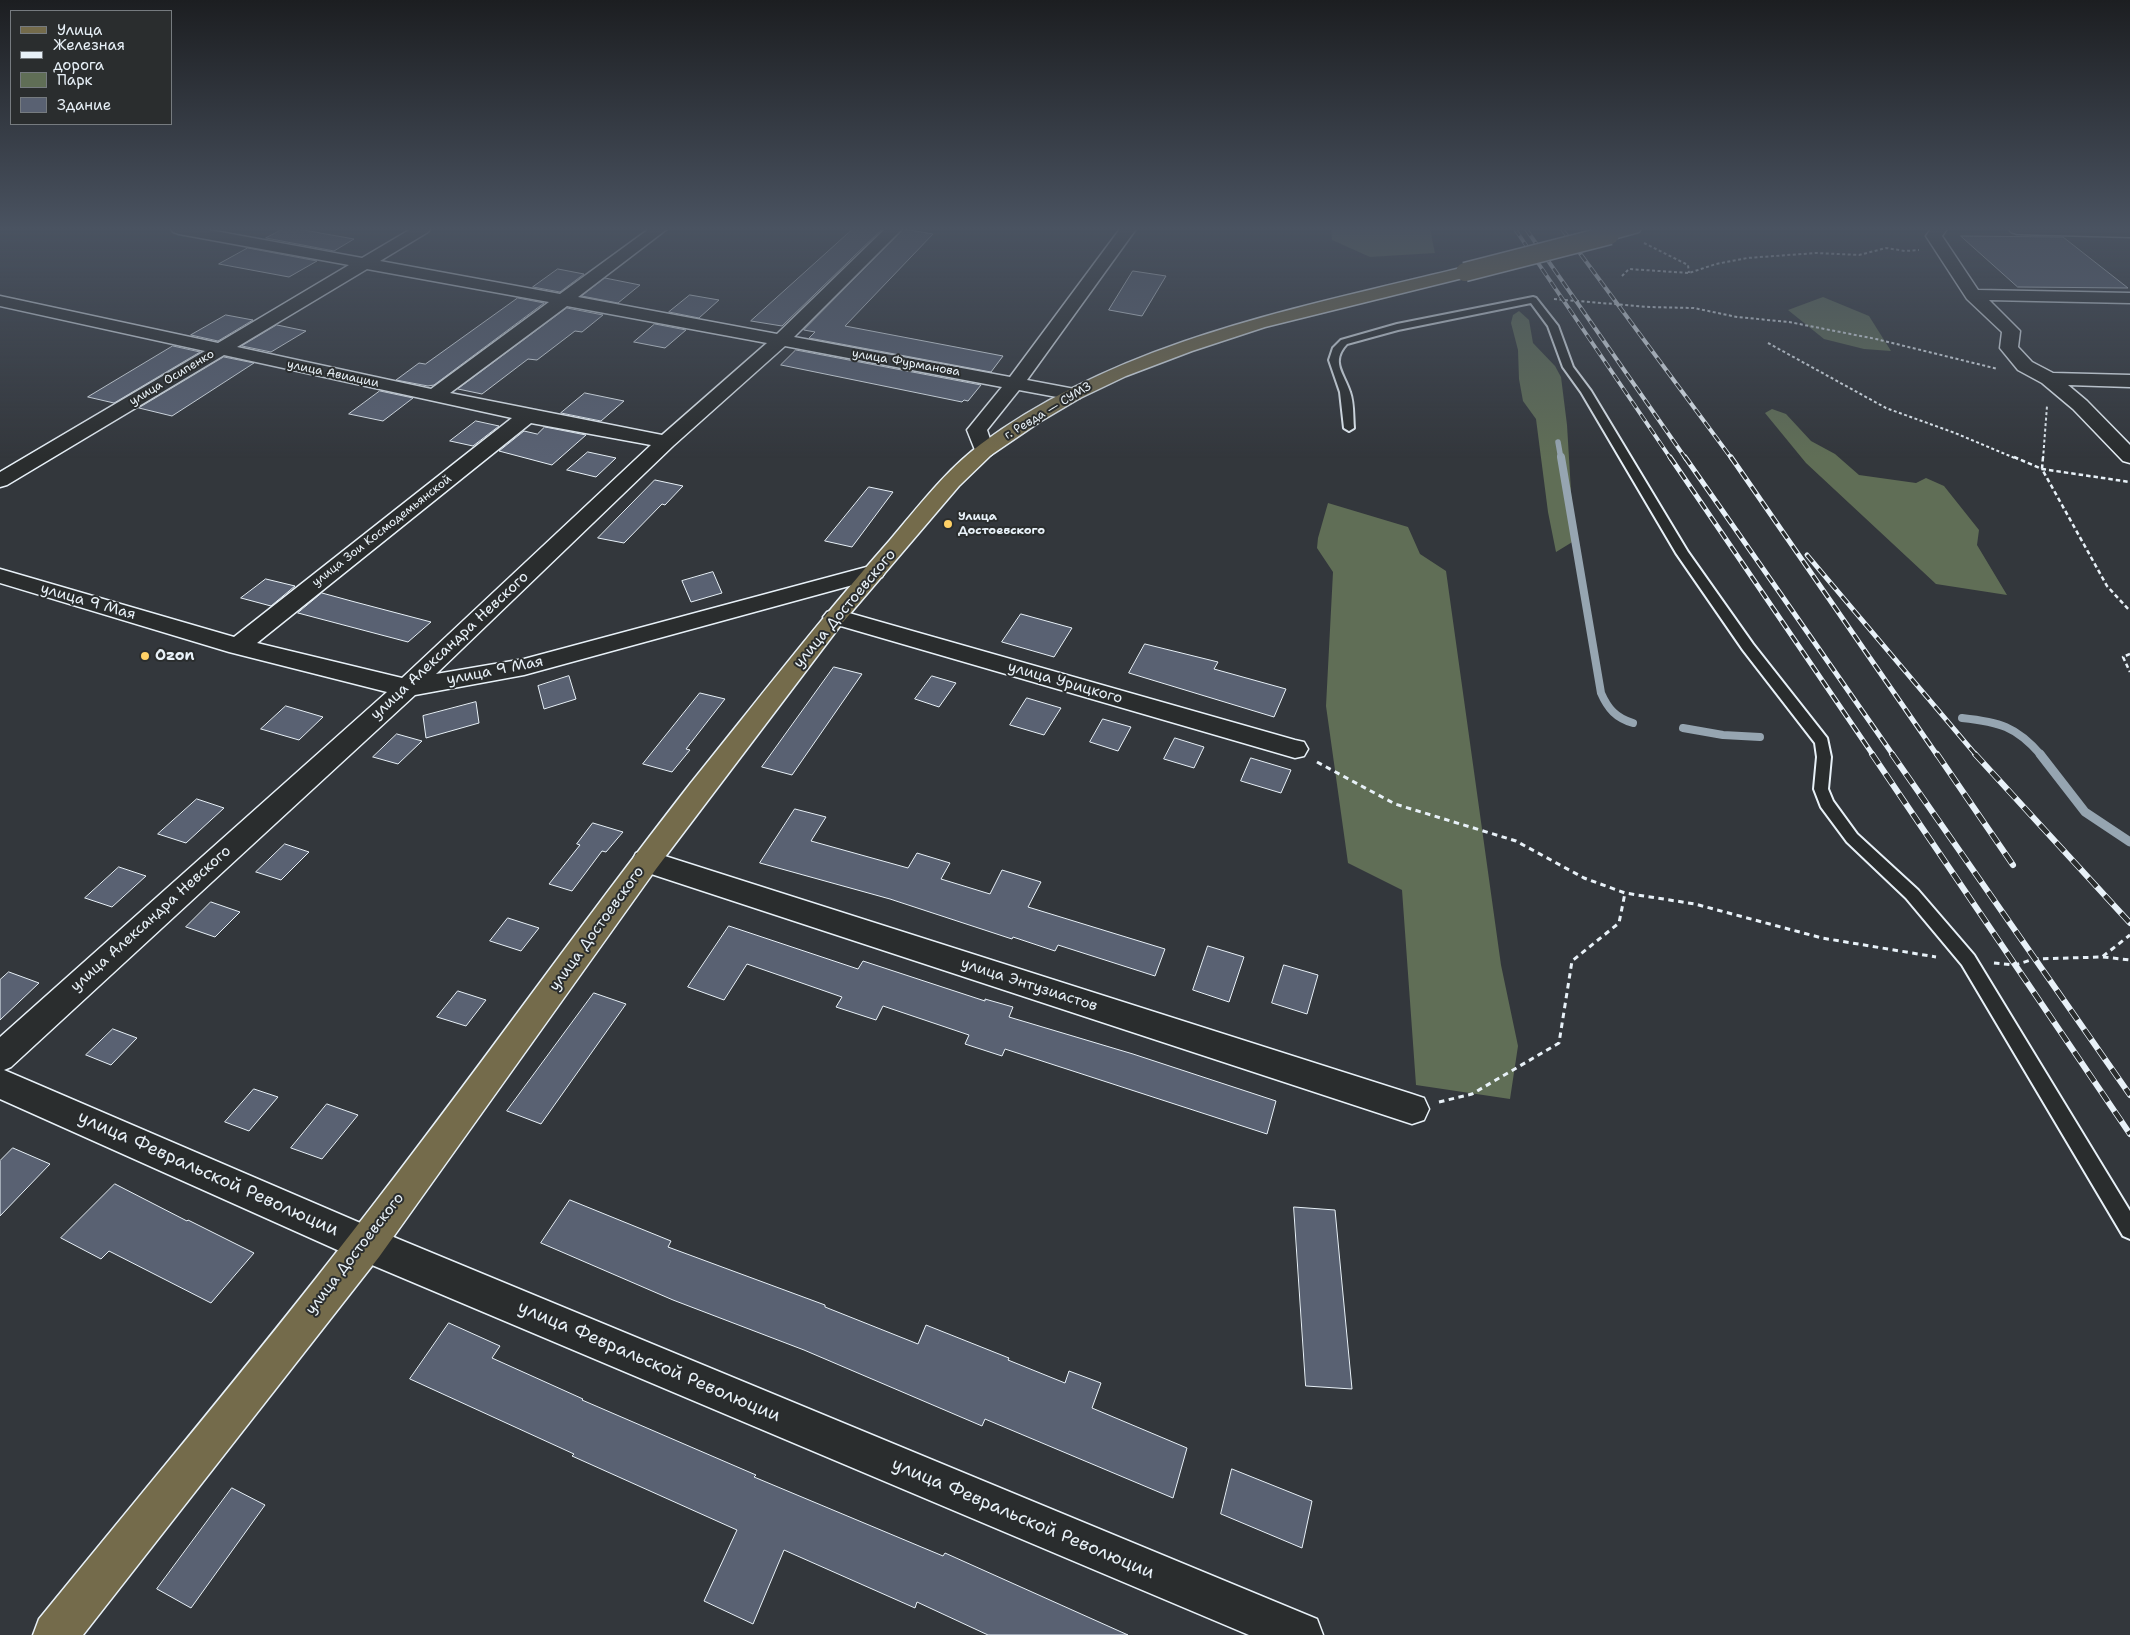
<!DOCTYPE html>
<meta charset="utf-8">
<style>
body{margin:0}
#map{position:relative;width:2130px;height:1635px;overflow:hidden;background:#33373c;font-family:"Shantell Sans",sans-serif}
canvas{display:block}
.legend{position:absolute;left:10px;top:10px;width:162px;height:115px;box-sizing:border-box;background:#2a2d2e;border:1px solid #767b7f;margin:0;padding:6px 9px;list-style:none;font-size:15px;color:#e8f1f8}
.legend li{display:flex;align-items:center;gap:10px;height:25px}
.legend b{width:25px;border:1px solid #767b7f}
</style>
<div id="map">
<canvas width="2130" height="1635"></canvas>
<ul class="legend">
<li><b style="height:6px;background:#746b4b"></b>Улица</li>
<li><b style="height:6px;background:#e8f1f8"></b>Железная дорога</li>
<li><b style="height:14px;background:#606e56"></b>Парк</li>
<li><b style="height:14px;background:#596172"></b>Здание</li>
</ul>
</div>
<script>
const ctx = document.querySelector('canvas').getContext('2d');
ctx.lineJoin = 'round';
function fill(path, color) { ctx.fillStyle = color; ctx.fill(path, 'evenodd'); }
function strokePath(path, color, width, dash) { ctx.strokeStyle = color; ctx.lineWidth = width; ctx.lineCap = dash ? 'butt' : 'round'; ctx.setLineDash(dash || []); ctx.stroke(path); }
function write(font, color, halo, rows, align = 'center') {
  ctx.font = font + ' "Shantell Sans",sans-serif'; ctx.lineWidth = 4; ctx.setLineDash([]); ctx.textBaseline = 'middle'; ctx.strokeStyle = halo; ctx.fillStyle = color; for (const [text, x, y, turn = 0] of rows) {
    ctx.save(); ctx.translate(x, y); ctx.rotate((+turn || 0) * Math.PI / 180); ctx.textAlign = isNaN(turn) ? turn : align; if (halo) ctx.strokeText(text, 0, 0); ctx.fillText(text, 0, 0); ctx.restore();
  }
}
const green = new Path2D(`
 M1331,229H1430L1435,253L1370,257L1332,240Z
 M1823,297L1869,316L1891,351L1864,349L1824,339L1788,310Z
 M1519,311L1529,320L1533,343L1555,366L1561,377L1567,425L1574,541L1556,552L1548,512L1536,419L1523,401L1519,379L1518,350L1511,323L1513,315Z
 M1772,409L1786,414L1811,441L1835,454L1859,475L1916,483L1926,478L1944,486L1979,530L1977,545L2007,595L1936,584L1806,463L1765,413Z
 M1328,503L1408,527L1420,554L1446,571L1501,965L1518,1046L1510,1099L1416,1085L1402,890L1348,863L1326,706L1333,572L1317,548L1318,538Z`);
const streamFar2 = new Path2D(`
 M1558,442L1561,459`);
const streamFar1 = new Path2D(`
 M1561,457L1601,693C1608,709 1616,718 1633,723
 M1962,718C1999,722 2016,726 2041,755
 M1683,728L1723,735L1760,737`);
const stream = new Path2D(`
 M2040,754L2085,812L2130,842`);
const building = new Path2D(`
 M283,229H298L354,239L334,251L266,238Z
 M853,229H882L782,326L751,321Z
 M904,229L933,234L845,326L1003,356L991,372L809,338L815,332L804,330Z
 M1961,236L2063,237L2128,288L2018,287Z
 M248,248L317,261L289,277L219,264Z
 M558,269L584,274L560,292L533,287Z
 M1133,271L1166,276L1142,316L1109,310Z
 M605,278L640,285L618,303L582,296Z
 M690,295L719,300L699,318L669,312Z
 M518,298L544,303L434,385L428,386L396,380L419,363L425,364Z
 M567,308L603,315L582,332L575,331L537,360L528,359L482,394L458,389Z
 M226,315L253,320L218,341L191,335Z
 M655,324L686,330L665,348L634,342Z
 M277,325L306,331L271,352L242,346Z
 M173,346L200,352L114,403L88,397Z
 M796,350L981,385L968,401L964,400L962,402L781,365Z
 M224,357L254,363L172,416L139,408Z
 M380,391L413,398L383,421L349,414Z
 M585,393L624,401L601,421L561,413Z
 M476,421L499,426L473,446L450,441Z
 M545,427L586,435L552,465L499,451L524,431L537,434Z
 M588,452L616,458L596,477L567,470Z
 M655,480L683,486L665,505L662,504L624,543L598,538Z
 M869,487L893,492L852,547L825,541Z
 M713,572L722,593L691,602L682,581Z
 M266,579L295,586L271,606L241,598Z
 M322,593L355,602L431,622L408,642L298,613Z
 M1021,614L1072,628L1054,657L1002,642Z
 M1145,644L1218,662L1214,669L1286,689L1274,717L1129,673Z
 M834,667L862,674L792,775L762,767Z
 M569,676L576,699L544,709L538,686Z
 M932,676L956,683L939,707L915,699Z
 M700,693L725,699L686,749L690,750L672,772L643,764Z
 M1027,698L1061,708L1044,735L1010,725Z
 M476,702L479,723L426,738L423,716Z
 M286,706L323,717L299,740L261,729Z
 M1103,719L1131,727L1118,751L1090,742Z
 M397,734L422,741L398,764L373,757Z
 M1175,738L1204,747L1194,768L1164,759Z
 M1251,758L1291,770L1281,793L1241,781Z
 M197,799L224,808L186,843L158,834Z
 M795,809L826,817L811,841L908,868L917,853L950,863L941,879L990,894L1002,870L1041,882L1028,907L1165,949L1155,976L1058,945L1055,951L1013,937L1012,939L890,899L760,863Z
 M593,823L623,832L606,852L602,851L572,891L549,884L580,845L577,844Z
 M285,844L309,852L281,880L256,872Z
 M119,867L146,876L112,907L85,898Z
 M211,902L240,912L215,937L186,927Z
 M508,918L539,928L521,951L490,941Z
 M729,926L858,969L863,961L985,1001V999L1013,1007L1009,1017L1133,1054L1276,1101L1267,1134L1005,1049L1002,1056L965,1044L969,1035L883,1006L876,1020L836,1007L842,997L747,964L724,1000L688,987Z
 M1208,946L1244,957L1229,1002L1193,990Z
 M1284,965L1318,975L1307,1014L1272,1003Z
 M9,972L39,983L0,1020V980Z
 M458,991L486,1000L466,1026L437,1017Z
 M594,993L626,1004L541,1124L507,1111Z
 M113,1029L137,1038L111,1065L86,1055Z
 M254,1089L278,1097L249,1131L225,1122Z
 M327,1104L358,1115L322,1159L291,1148Z
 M13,1148L50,1164L0,1216V1161Z
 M115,1184L187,1221L188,1220L254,1253L211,1303L109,1251L101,1259L61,1238Z
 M570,1200L671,1241L668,1247L825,1305V1307L918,1344L926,1325L1009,1358L1008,1360L1065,1383L1069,1371L1101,1383L1092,1408L1187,1448L1173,1498L985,1419L982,1426L804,1350L673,1300L541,1243Z
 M1294,1207L1335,1210L1352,1389L1306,1386Z
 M449,1323L500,1346L492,1358L583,1399L582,1400L756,1475L754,1477L943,1556L945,1553L1128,1635H988L917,1602L915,1608L784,1550L753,1624L704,1601L737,1530L572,1456L574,1454L410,1379Z
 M1232,1469L1312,1501L1302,1548L1221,1514Z
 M232,1488L265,1505L191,1608L157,1589Z`);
const pathFar2 = new Path2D(`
 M1644,243L1688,265L1689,273
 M1622,276L1629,269L1689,273L1716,264L1747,258L1816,253L1859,255L1886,248L1905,251L1919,250
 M1554,299L1649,307L1694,308L1737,317L1789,322L1876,339L1998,369
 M1768,343L1886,408L1955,433L2017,459
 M2043,459L2047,406`);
const pathFar1 = new Path2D(`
 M2014,457L2042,469L2130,482
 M2043,457L2042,469L2107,586L2130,611
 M2130,654L2123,657L2130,672`);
const path = new Path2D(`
 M1317,762L1395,804L1516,841L1584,878L1625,893L1695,904L1822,938L1936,957
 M2103,957L2130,960
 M1994,963L2015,965L2034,959L2102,957L2130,935
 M1439,1102L1472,1094L1559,1043L1572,961L1619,923L1625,893`);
const service = new Path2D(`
 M1533,297L1536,298L1558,326L1573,367L1591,391L1688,552L1753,644L1827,738L1831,757L1828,789L1833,801L1857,834L1918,890L1974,955L2130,1211V1239L2123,1236L1962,965L1906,898L1847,842L1821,807L1814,789L1817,757L1815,743L1743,650L1676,553L1581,392L1563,367L1548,326L1531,303L1398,330L1347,344C1330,362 1344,373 1350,392C1354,403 1353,416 1354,428L1349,431L1344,428L1340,392L1329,360L1333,348L1341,340L1397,324Z`);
const minor = new Path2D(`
 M171,229H204L362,258L411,229H430L428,232L380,261L560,294L649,229H667L578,297L777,334L885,229H902L794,337L1010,377L1120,229H1136L1027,380L1080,390L1082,394L1080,398L1073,400L1019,390L987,430L994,451L991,455L984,457L977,455L967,430L1002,387L785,346L673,446L436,674L524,659L874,565L882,567L885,572L882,577L524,675L415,695L11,1067L4,1070L379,1231L1317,1619L1323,1635H1249L353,1257L0,1099V1037L387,692L229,652L0,583V569L234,637L512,418L224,355L7,485L0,487V472L205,351L0,306V296L218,343L349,265L179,234L173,232ZM367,269L549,302L431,389L237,347ZM567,306L767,343L662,435L450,393ZM531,423L651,445L402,678L257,643Z
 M1931,229H1947L1942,236L1978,290L2130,293V303L1989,300L2020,331L2018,347L2032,362L2053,373L2130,375V387L2068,385L2087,401L2130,445V463L2123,461L2073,409L2042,383L2018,370L2000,348L2002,332L1967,299L1926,236Z
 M2009,229H2130V237L2017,234L2011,232Z
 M835,609L1295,740L1304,742L1308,749L1304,756L1295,758L827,622L823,617L827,612Z
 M646,850L1412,1094L1424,1098L1429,1109L1424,1120L1412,1124L636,869L632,861L636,853Z`);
const primary = new Path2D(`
 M1615,229H1641L1639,232L1610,240L1604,238L1602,235L1604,232Z
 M1465,267L1471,268L1473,272L1471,276L1265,327L1192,351L1126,376L1080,398L1041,421L991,455L959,486L843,622L656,869L379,1257L83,1635H33L39,1619C144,1490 251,1363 353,1231C468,1084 575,931 690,784C756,702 820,619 890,540C918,507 946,470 981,444C1122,340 1298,308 1465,267Z`);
const railFar2 = new Path2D(`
 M1515,229L1671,459
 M1526,229L1686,459
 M1562,229L1732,459`);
const railFar1 = new Path2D(`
 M1670,457L1873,755
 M1685,457L1893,755
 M1731,457L1937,755
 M1807,555L1976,755`);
const rail = new Path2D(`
 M1872,754L2130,1134
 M1892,754L2130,1095
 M1937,754L2013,865
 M1975,754L2130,923`);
const primaryBridge = new Path2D(`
 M1465,272L1610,235`);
const markers = [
 [948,524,5,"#ffd166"],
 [145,656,5,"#ffd166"]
];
const farStreetnames = [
 ["улица Фурманова",906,363,10],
 ["улица Авиации",333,374,12],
 ["улица Осипенко",172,378,-31],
 ["г. Ревда — СУМЗ",1048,411,-31],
 ["улица Зои Космодемьянской",382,531,-38]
];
const farPoinames = [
 ["Улица",958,517],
 ["Достоевского",958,531]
];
const streetNames = [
 ["улица 9 Мая",88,602,16],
 ["улица Достоевского",845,609,-50],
 ["улица Александра Невского",450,646,-43],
 ["улица 9 Мая",495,671,-11],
 ["улица Урицкого",1065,683,16],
 ["улица Александра Невского",151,919,-42],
 ["улица Достоевского",597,929,-54],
 ["улица Энтузиастов",1029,985,18],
 ["улица Достоевского",355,1254,-52]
];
const poiNames = [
 ["Ozon",155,656]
];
const nearStreetnames = [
 ["улица Февральской Революции",208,1174,24],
 ["улица Февральской Революции",649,1362,23],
 ["улица Февральской Революции",1023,1519,23]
];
fill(green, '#606e56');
strokePath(streamFar2, '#96a5b1', 5.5);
strokePath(streamFar1, '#96a5b1', 8);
strokePath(stream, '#96a5b1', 9);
fill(building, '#596172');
strokePath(building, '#e8f1f8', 1);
strokePath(service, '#e8f1f8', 4);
strokePath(minor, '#e8f1f8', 3);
strokePath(primary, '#e8f1f8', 3);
strokePath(pathFar2, '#e8f1f8', 2, [3, 2.5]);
strokePath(pathFar1, '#e8f1f8', 2.5, [4.5, 3]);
strokePath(path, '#e8f1f8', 3, [5.5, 4.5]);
fill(service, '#2a2d2e');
fill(minor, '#2a2d2e');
fill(primary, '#746b4b');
strokePath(railFar2, '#e8f1f8', 4);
strokePath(railFar1, '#e8f1f8', 5);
strokePath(rail, '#e8f1f8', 6);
strokePath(railFar2, '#2a2d2e', 2.5, [8]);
strokePath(railFar1, '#2a2d2e', 3, [9]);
strokePath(rail, '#2a2d2e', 4.5, [12]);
strokePath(primaryBridge, '#e8f1f8', 21, []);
strokePath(primaryBridge, '#746b4b', 18);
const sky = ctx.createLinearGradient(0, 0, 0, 458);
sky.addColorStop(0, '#1c1e21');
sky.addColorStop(0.5, '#4a5361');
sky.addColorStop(1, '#4a536100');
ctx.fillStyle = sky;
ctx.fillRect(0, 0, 2130, 458);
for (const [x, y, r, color] of markers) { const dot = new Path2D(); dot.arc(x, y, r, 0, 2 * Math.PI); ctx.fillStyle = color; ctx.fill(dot); strokePath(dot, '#2a2d2e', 2); }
write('12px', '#e8f1f8', '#2a2d2e', farStreetnames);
write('bold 12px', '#e8f1f8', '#2a2d2e', farPoinames, 'left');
write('15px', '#e8f1f8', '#2a2d2e', streetNames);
write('bold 15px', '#e8f1f8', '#2a2d2e', poiNames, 'left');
write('18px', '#e8f1f8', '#2a2d2e', nearStreetnames);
</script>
